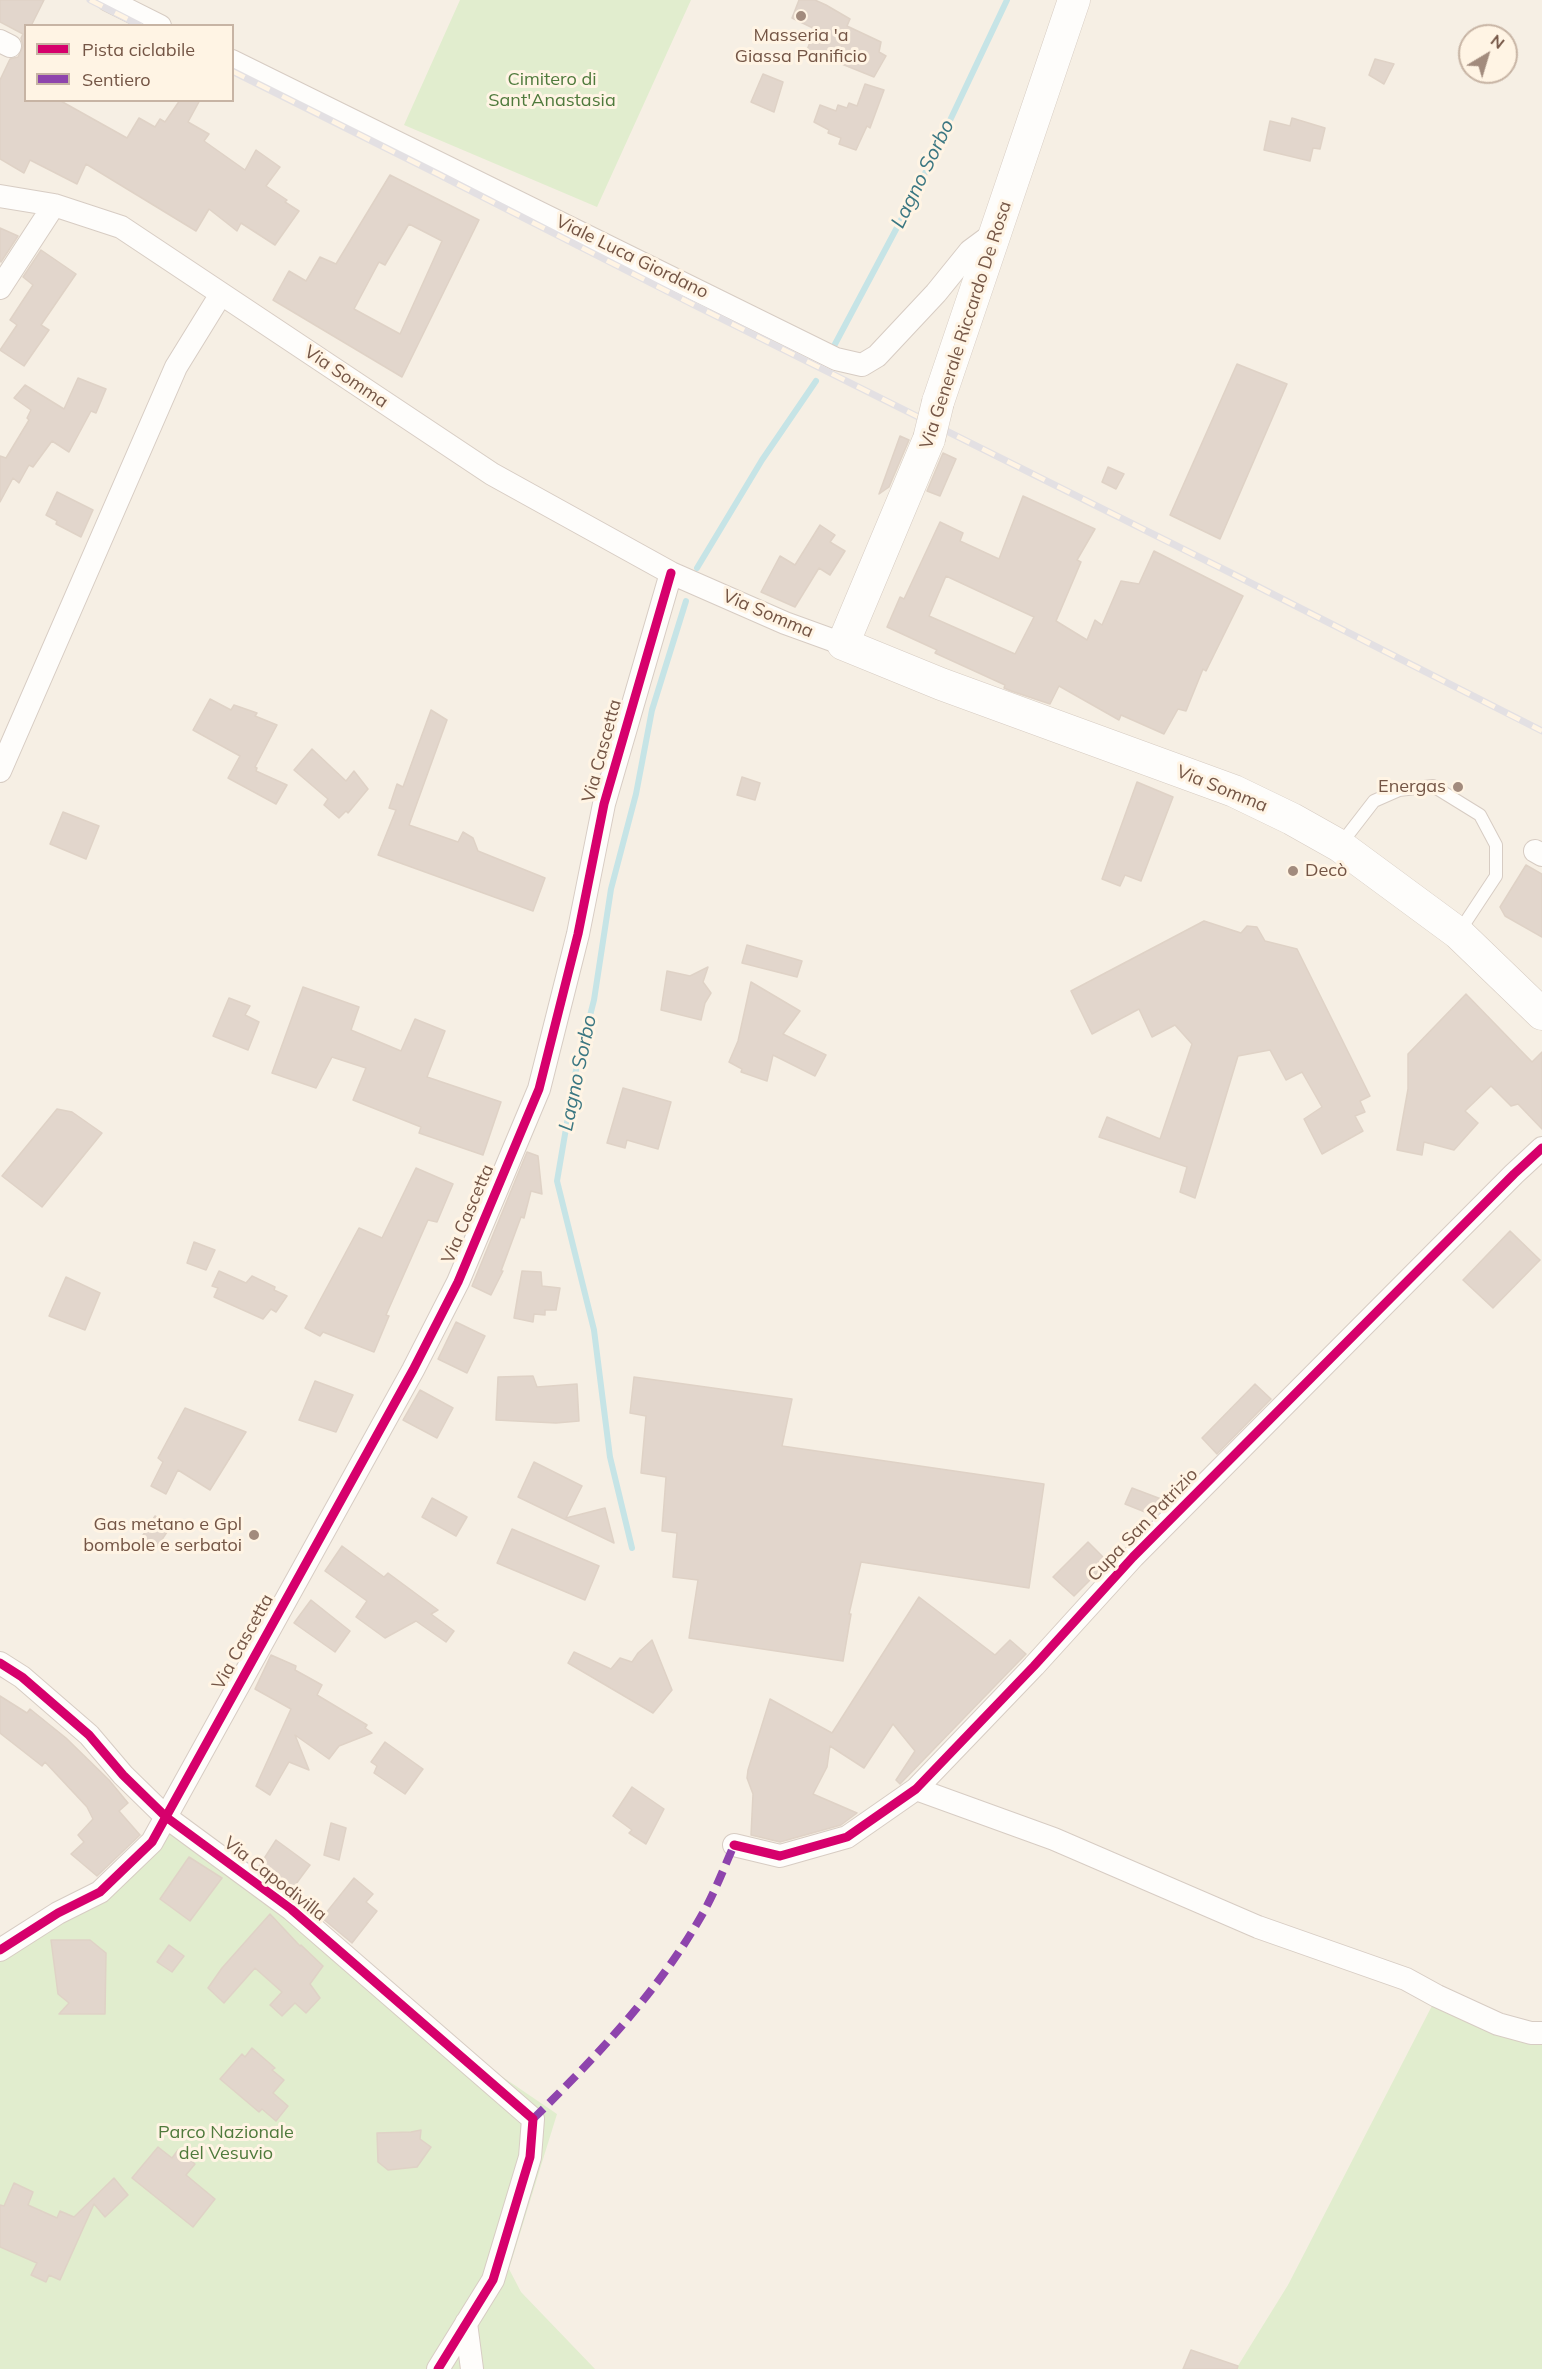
<!DOCTYPE html>
<meta charset="utf-8">
<style>
body{margin:0}
#map{position:relative;width:1542px;height:2369px;overflow:hidden;background:#f6efe4;font-family:Mulish,sans-serif}
canvas{display:block}
.legend{position:absolute;left:24px;top:24px;width:210px;height:78px;box-sizing:border-box;background:#fff4e4;border:2px solid #c7b4a4;margin:0;padding:8px 10px;list-style:none;font-size:18px;color:#745545}
.legend li{display:flex;align-items:center;gap:12px;height:30px}
.legend b{width:30px;border:2px solid #c7b4a4}
.north{position:absolute;left:1458px;top:24px;width:60px;height:60px;box-sizing:border-box;background:#fff4e4;border:2px solid #c7b4a4;border-radius:50%;rotate:38deg;font-size:16px;font-weight:700;line-height:24px;text-align:center;color:#745545}
.north::after{content:'';display:block;margin:auto;width:21px;height:27px;background:#a28b7d;clip-path:polygon(50% 0,100% 100%,50% 72%,0 100%)}
</style>
<div id="map">
<canvas width="1542" height="2369"></canvas>
<ul class="legend">
<li><b style="height:8px;background:#d6006c"></b>Pista ciclabile</li>
<li><b style="height:8px;background:#8e44ad"></b>Sentiero</li>
</ul>
<div class="north">N</div>
</div>
<script>
const ctx = document.querySelector('canvas').getContext('2d');
ctx.lineJoin = 'round';
function fill(path, color) { ctx.fillStyle = color; ctx.fill(path, 'evenodd'); }
function strokePath(path, color, width, dash) { ctx.strokeStyle = color; ctx.lineWidth = width; ctx.lineCap = dash ? 'butt' : 'round'; ctx.setLineDash(dash || []); ctx.stroke(path); }
function write(font, color, halo, rows, align = 'center') {
  ctx.font = font + ' Mulish,sans-serif'; ctx.lineWidth = 6; ctx.setLineDash([]); ctx.textBaseline = 'middle'; ctx.strokeStyle = halo; ctx.fillStyle = color; for (const [text, x, y, turn = 0] of rows) {
    ctx.save(); ctx.translate(x, y); ctx.rotate((+turn || 0) * Math.PI / 180); ctx.textAlign = isNaN(turn) ? turn : align; if (halo) ctx.strokeText(text, 0, 0); ctx.fillText(text, 0, 0); ctx.restore();
  }
}
const green = new Path2D(`
 M460,0H691L597,207L404,125Z
 M180,1814L460,2048L557,2114L509,2269L521,2292L595,2369H0V1938L88,1887Z
 M1436,1998L1542,2030V2369H1236L1288,2285Z`);
const stream = new Path2D(`
 M834,346L918,188L1007,0
 M697,568L762,460L816,381
 M632,1548L610,1457L594,1330L557,1181L576,1070L594,1000L611,889L636,794L652,710L686,601`);
const building = new Path2D(`
 M0,0H44L31,26H26V100H59L127,138L139,118L155,127L160,119L165,122L180,100H200L188,122L209,134L204,141L245,170L256,150L280,167L266,186L287,200L285,202L299,211L275,245L241,223L237,231L209,209L196,231L86,164L77,184L30,160L24,173L0,159V80L10,59L18,57L23,46L21,38L23,34L0,22Z
 M799,0H815L826,5L850,19L847,26L881,42L879,52L886,56L874,77L807,50L815,29L792,18Z
 M1375,59L1394,64L1384,84L1369,75Z
 M763,74L783,82L774,112L751,102Z
 M865,84L884,90L870,128L867,126L856,150L839,144L841,138L828,133L829,130L814,122L820,105L836,111L838,105L847,108L849,103L857,106Z
 M1292,118L1325,128L1320,149L1313,148L1310,161L1264,150L1270,121L1290,126Z
 M390,175L479,220L402,377L273,300L289,271L306,281L320,257L336,264ZM409,224L442,241L400,334L354,309L379,262L385,265Z
 M0,228L18,236L1,262L0,261Z
 M41,250L76,274L41,325L49,330L24,366L0,350L17,325L10,320L33,285L23,277Z
 M1237,364L1287,384L1220,539L1170,515Z
 M78,378L106,389L96,413L91,411L69,452L52,441L33,467L29,465L19,483L13,478L0,502V456L6,458L29,420L27,418L31,410L14,398L25,385L64,409Z
 M900,436L909,440L889,487L879,494Z
 M943,453L956,459L940,496L927,491Z
 M1108,467L1124,474L1116,489L1102,482Z
 M57,492L93,510L81,537L56,524L57,521L46,515Z
 M1023,496L1095,529L1077,560L1081,562L1056,621L1087,640L1095,620L1102,625L1121,581L1139,584L1154,551L1243,596L1206,671L1203,669L1186,711L1178,709L1164,734L1121,715L1119,720L1059,686L1050,704L1011,691L1004,688L1005,685L935,653L937,650L887,627L900,597L904,599L940,522L963,533L960,541L999,559ZM946,576L1034,617L1015,654L929,616Z
 M820,525L835,535L830,542L845,551L830,575L819,568L795,607L761,592L780,556L795,565Z
 M210,699L231,710L234,705L257,713L255,716L277,725L255,767L257,768L256,771L287,785L276,804L228,778L240,756L193,730Z
 M431,710L447,720L409,825L458,842L463,832L473,838L478,851L545,878L533,911L378,855L396,810L389,808L397,784L403,787Z
 M312,749L346,781L354,771L368,789L348,813L346,811L339,818L324,805L328,799L294,770Z
 M742,777L760,783L755,800L737,795Z
 M1137,782L1173,797L1141,881L1125,875L1120,886L1102,879Z
 M63,812L99,826L86,859L50,844Z
 M1526,865L1542,874V937L1505,916L1500,907Z
 M1204,921L1241,933L1247,926L1257,927L1265,941L1297,949L1370,1096L1360,1101L1365,1112L1355,1116L1363,1131L1322,1154L1304,1119L1322,1107L1302,1072L1286,1080L1270,1050L1238,1056L1195,1198L1180,1192L1187,1167L1099,1137L1107,1117L1160,1139L1192,1044L1175,1025L1152,1037L1139,1009L1092,1034L1071,991Z
 M747,945L802,961L797,977L742,963Z
 M708,967L703,982L711,993L705,1003L701,1020L661,1010L667,971L690,976Z
 M751,982L800,1011L783,1034L826,1055L815,1076L773,1055L767,1081L741,1072L742,1069L729,1062L738,1041Z
 M303,987L359,1007L351,1030L401,1051L415,1019L445,1031L427,1077L501,1102L483,1155L419,1133L421,1127L353,1100L366,1068L332,1057L316,1088L272,1073Z
 M1466,994L1532,1062L1542,1052V1129L1518,1104L1511,1106L1491,1086L1465,1111L1478,1123L1454,1150L1424,1142L1422,1155L1397,1150L1408,1089V1054Z
 M229,998L250,1006L245,1015L259,1022L248,1050L213,1036Z
 M623,1088L671,1102L658,1149L627,1140L625,1148L607,1143Z
 M57,1109L72,1112L102,1133L42,1207L2,1176Z
 M527,1152L538,1156L542,1194L531,1191L524,1218L521,1217L501,1271H503L491,1295L472,1286Z
 M416,1168L453,1184L437,1222L428,1220L386,1315L389,1316L374,1352L323,1332L320,1336L305,1328L359,1228L382,1238Z
 M1510,1231L1540,1260L1493,1308L1463,1280Z
 M194,1242L215,1250L206,1270L187,1263Z
 M219,1271L246,1283L252,1276L275,1287L274,1290L287,1296L276,1312L271,1309L263,1319L214,1297L218,1288L212,1286Z
 M522,1271L541,1272L542,1286L560,1288L556,1310H545V1315L534,1314L533,1322L514,1318Z
 M66,1277L100,1293L85,1330L49,1316Z
 M456,1322L485,1336L467,1373L438,1359Z
 M533,1376L537,1387L577,1384L579,1421L556,1423L496,1420L498,1377Z
 M634,1377L792,1399L782,1446L1044,1484L1029,1588L861,1562L849,1614H851L843,1661L689,1638L698,1580L673,1577L677,1533L662,1531L666,1477L641,1473L646,1416L630,1413Z
 M315,1381L353,1395L336,1432L299,1420Z
 M1255,1384L1271,1399L1217,1454L1202,1438Z
 M420,1390L453,1408L437,1438L403,1420Z
 M185,1408L246,1432L210,1490L178,1470L166,1494L151,1486L163,1462L158,1458Z
 M534,1462L582,1486L566,1518L605,1508L614,1543L518,1497Z
 M1132,1488L1169,1502L1155,1516L1125,1504Z
 M432,1498L467,1517L456,1536L422,1517Z
 M155,1516L171,1526L155,1550L140,1540Z
 M512,1529L599,1566L585,1600L497,1563Z
 M1088,1542L1108,1562L1074,1596L1053,1577Z
 M342,1546L384,1577L388,1573L438,1610L431,1614L454,1631L446,1642L416,1621L385,1638L356,1617L367,1601L325,1571Z
 M919,1597L995,1655L1010,1640L1026,1654L900,1784L896,1780L915,1751L893,1724L864,1768L830,1746L827,1767L813,1794L857,1813L841,1825L780,1842L751,1835L753,1794L747,1778L748,1770L770,1699L832,1733Z
 M311,1600L350,1631L335,1652L294,1623Z
 M652,1640L672,1690L653,1713L568,1663L574,1652L611,1669L620,1658L632,1662L638,1653Z
 M271,1655L296,1666L295,1670L322,1685L317,1695L367,1725L365,1728L372,1733L339,1746L329,1759L295,1735L309,1770L289,1762L270,1795L256,1786L291,1709L255,1689Z
 M0,1696L27,1713L30,1709L66,1738L109,1780L128,1803L119,1811L140,1835L97,1876L71,1854L84,1842L78,1835L93,1819L87,1807L45,1762L42,1766L0,1733Z
 M385,1742L423,1769L405,1794L374,1773L377,1766L371,1762Z
 M632,1787L664,1809L646,1844L629,1833L632,1830L613,1816Z
 M331,1823L346,1828L339,1860L324,1855Z
 M276,1840L310,1865L290,1892L258,1868Z
 M189,1857L222,1878L190,1921L160,1899Z
 M354,1878L373,1894L366,1902L377,1911L352,1943L322,1918Z
 M270,1914L300,1946L301,1945L323,1966L310,1984L320,1998L306,2013L295,2003L282,2016L270,2005L282,1992L255,1968L224,2003L208,1988L222,1968Z
 M51,1940H90L106,1953L105,2014H59L69,2003L58,1994Z
 M169,1945L184,1956L172,1972L157,1962Z
 M252,2048L275,2068L272,2070L284,2080L273,2093L288,2106L276,2121L262,2109L259,2112L220,2079L242,2054L245,2057Z
 M421,2130L420,2139L431,2147L417,2167L388,2170L378,2162L377,2133L411,2132Z
 M158,2147L172,2158L178,2150L195,2164L186,2175L215,2199L193,2227L132,2178Z
 M114,2178L128,2195L105,2217L94,2204L60,2280L49,2275L46,2282L31,2275L37,2263L0,2247V2205L4,2206L14,2183L33,2192L28,2205L57,2218L60,2211L74,2217Z
 M1191,2350L1238,2366L1237,2369H1183Z`);
const lane = new Path2D(`
 M1340,845L1374,801L1399,790L1433,786L1480,815L1496,845V876L1459,932`);
const street = new Path2D(`
 M108,0L160,26
 M0,41L10,46
 M232,61L836,359L862,365L877,356L936,293L970,251L997,231
 M0,196L54,205L121,227L492,474L671,573L785,623L843,644
 M0,288L54,205
 M0,771L176,367L221,294
 M1535,851L1542,855
 M0,1663L22,1677L89,1735L123,1775L166,1817L291,1909L533,2119L530,2157L493,2280L438,2369
 M916,1789L1054,1839L1258,1927L1406,1979L1437,1996L1498,2024L1531,2033H1542
 M734,1845L780,1856L847,1837L916,1789L1034,1666L1133,1557L1514,1174L1542,1148
 M0,1950L58,1913L100,1892L152,1842L413,1370L458,1282L539,1089L578,934L604,804L671,573
 M466,2323L472,2369`);
const secondary = new Path2D(`
 M938,402L1074,0
 M929,439L843,644L941,684L1234,791L1292,819L1340,846L1458,933L1542,1014`);
const rail = new Path2D(`
 M90,0L141,26
 M232,71L438,174L694,305L1233,574L1542,731`);
const secondaryBridge = new Path2D(`
 M929,439L938,402`);
const quiet = new Path2D(`
 M533,2119C594,2059 656,1994 699,1920C713,1897 723,1870 734,1845`);
const cycleway = new Path2D(`
 M0,1663L22,1677L89,1735L123,1775L166,1817L291,1909L533,2119L530,2157L493,2280L438,2369
 M734,1845L780,1856L847,1837L916,1789L1034,1666L1133,1557L1514,1174L1542,1148
 M0,1950L58,1913L100,1892L152,1842L413,1370L458,1282L539,1089L578,934L604,804L671,573`);
const markers = [
 [801,16,6,"#a28b7d"],
 [1458,787,6,"#a28b7d"],
 [1293,871,6,"#a28b7d"],
 [254,1535,6,"#a28b7d"]
];
const poiNames = [
 ["Masseria 'a",801,36,"center"],
 ["Giassa Panificio",801,57,"center"],
 ["Energas",1446,787],
 ["Decò",1305,871,"left"],
 ["Gas metano e Gpl",242,1525],
 ["bombole e serbatoi",242,1546]
];
const parkNames = [
 ["Cimitero di",552,80],
 ["Sant'Anastasia",552,101],
 ["Parco Nazionale",226,2133],
 ["del Vesuvio",226,2154]
];
const streetNames = [
 ["Viale Luca Giordano",632,257,26],
 ["Via Generale Riccardo De Rosa",966,325,-72],
 ["Via Somma",346,377,34],
 ["Via Somma",768,614,23],
 ["Via Cascetta",602,751,-75],
 ["Via Somma",1222,789,22],
 ["Via Cascetta",468,1214,-67],
 ["Cupa San Patrizio",1143,1525,-46],
 ["Via Cascetta",243,1642,-61],
 ["Via Capodivilla",275,1879,38]
];
const waterNames = [
 ["Lagno Sorbo",923,174,-64],
 ["Lagno Sorbo",578,1073,-78]
];
fill(green, '#e1edce');
strokePath(stream, '#c6e4e6', 6);
fill(building, '#e2d6cc');
strokePath(building, '#dfd2c6', 1.5);
strokePath(lane, '#d7ccc3', 14);
strokePath(street, '#d7ccc3', 24);
strokePath(secondary, '#d6cbc1', 33);
strokePath(lane, '#fefdfb', 12);
strokePath(street, '#fefdfb', 22);
strokePath(secondary, '#fefdfb', 32);
strokePath(rail, '#e3e0e3', 7);
strokePath(rail, '#fff4e4', 4.5, [14]);
strokePath(secondaryBridge, '#d6cbc1', 33, []);
strokePath(secondaryBridge, '#fefdfb', 32);
strokePath(quiet, '#8e44ad', 8, [15, 8]);
strokePath(cycleway, '#d6006c', 9);
for (const [x, y, r, color] of markers) { const dot = new Path2D(); dot.arc(x, y, r, 0, 2 * Math.PI); ctx.fillStyle = color; ctx.fill(dot); strokePath(dot, '#fff4e4', 2); }
write('18px', '#745545', '#fff4e4', poiNames, 'right');
write('18px', '#4f7a3c', '#fff4e4', parkNames);
write('18px', '#745545', '#fff4e4', streetNames);
write('italic 20px', '#3b7782', '#fff4e4', waterNames);
</script>
